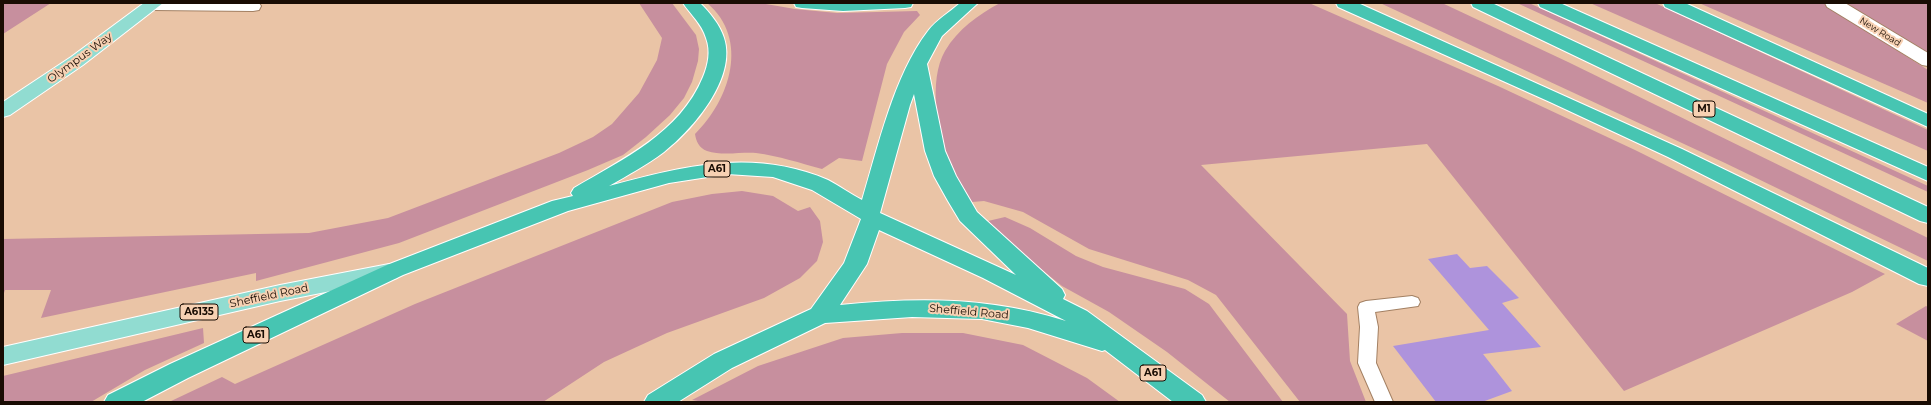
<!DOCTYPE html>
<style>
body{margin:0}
#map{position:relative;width:1931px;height:405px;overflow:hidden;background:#eac4a6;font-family:Montserrat,sans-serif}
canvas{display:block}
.frame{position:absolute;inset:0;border:4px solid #190c03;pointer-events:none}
</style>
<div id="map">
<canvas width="1931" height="405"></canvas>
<div class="frame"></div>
</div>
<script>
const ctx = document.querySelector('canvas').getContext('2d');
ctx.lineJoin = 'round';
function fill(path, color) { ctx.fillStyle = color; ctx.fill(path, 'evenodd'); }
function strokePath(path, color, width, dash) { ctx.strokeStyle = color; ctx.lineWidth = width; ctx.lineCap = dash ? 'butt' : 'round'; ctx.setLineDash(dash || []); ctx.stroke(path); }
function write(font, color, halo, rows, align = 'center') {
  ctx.font = font + ' Montserrat,sans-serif'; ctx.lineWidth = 4; ctx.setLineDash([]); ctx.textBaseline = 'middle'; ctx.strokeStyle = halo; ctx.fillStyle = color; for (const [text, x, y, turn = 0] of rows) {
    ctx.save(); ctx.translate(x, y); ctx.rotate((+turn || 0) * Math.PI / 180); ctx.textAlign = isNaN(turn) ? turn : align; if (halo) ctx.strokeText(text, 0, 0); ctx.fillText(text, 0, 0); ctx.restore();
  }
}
const green = new Path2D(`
 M3,3H51L3,34Z
 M639,3H672L696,35L699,49L698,61L692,82L684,98L670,115L646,137L623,155L588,170L399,243L256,281V273L41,318L51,290H5L3,296V239L309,233L388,218L559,153L593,137L612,124L639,93L657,60L662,38Z
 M707,3H760L795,9L837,13L917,11L920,15L904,32L887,64L862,161L839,158L822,169C800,163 779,156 756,153C740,152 722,156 707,151C699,148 696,141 695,134C730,100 750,39 707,3Z
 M1000,3H1309L1498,86L1635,150L1885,274L1852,292L1624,391L1427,144L1201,165L1347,314L1350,361L1366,402H1300L1216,295L1188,280L1089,249L1023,212L984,201L972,202C965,190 956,178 950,165C937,135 928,80 945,51C958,29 978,15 1000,3Z
 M1380,3H1442L1568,62L1928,238V261L1725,163Z
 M1517,3H1529L1928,186V192Z
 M1590,3H1655L1928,130V151Z
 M1699,3H1823L1928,70V103Z
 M1843,3L1928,4V53L1919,48Z
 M742,191L773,196L798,211L810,207L820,221L823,242L817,261L800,278L764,298L667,333L604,362L543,402H169L222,377L235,384L415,304L672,202L712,194Z
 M1005,217L1030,228L1076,256L1103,267L1185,289L1209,304L1283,402H1230L1167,352L1109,312L1062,286L1017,250L988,221Z
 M1926,306L1928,307V341L1896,324Z
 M203,328L204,343L145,370L91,402H3V376Z
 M902,333H963L1023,345L1087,378L1120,402H704L692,400L758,366L843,338Z`);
const building = new Path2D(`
 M1457,254L1470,268L1487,266L1519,298L1502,303L1541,347L1483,354L1512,391L1482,402H1436L1393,346L1489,330L1428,259Z`);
const lane = new Path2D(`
 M1412,296L1418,298L1420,302L1418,306L1375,312L1378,327L1376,363L1393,402H1375L1358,363L1360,327L1358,307L1360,303L1366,301Z`);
const street = new Path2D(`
 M146,3H259L261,6L259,10L253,11L153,10L147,9L145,5Z
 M1825,3H1845L1928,53V66L1922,65L1827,7Z`);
const primary = new Path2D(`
 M144,3H163L83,65L10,115L3,117V102L71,57Z
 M389,264L397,266L401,272L397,278L280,301L3,365V347L280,285Z`);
const highway = new Path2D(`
 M683,3H700C710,13 720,25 724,38C737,78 693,129 664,152C647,165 628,175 609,186C683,166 754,148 828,180C839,186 851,194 862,200C878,147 894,75 928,31C936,20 950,12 960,3H978L942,36L927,64L945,151L956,176L977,212L1062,289L1065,295L1063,299L1087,311L1202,395L1206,402H1173L1105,350L1102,351L1028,328L982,319L912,317L825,323L732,368L678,402H644L648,395L714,354L811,309L844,263L861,219L812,190L773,177L727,174L669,183L568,211L403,275L188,378L142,402H104L108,395L170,364L387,265L552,201L573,196L571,193L574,188C623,159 680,133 703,77C708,65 711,51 706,38C702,24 691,15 683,3ZM914,94L925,151L934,176L948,201L960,221L1016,275L880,213L910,105ZM879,230L983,278L1066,321C990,297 919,297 840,305L867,264Z
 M794,3H913L911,7L905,8L843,11L802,8L796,7Z
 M1336,3H1358L1682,149L1928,268V286L1919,284L1668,157L1550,102L1338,7Z
 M1471,3H1492L1928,207V223L1920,221L1473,7Z
 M1538,3H1560L1928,167V181L1540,7Z
 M1663,3H1685L1928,114V127L1665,7Z`);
const farStreetnames = [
 ["New Road",1880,32,32]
];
const shields = [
 [1704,109,22],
 [717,169,26],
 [199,312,38],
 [256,335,26],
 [1153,373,26]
];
const shieldNames = [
 ["M1",1704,109],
 ["A61",717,169],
 ["A6135",199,312],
 ["A61",256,335],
 ["A61",1153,373]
];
const streetNames = [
 ["Olympus Way",80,58,-36],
 ["Sheffield Road",269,296,-12],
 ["Sheffield Road",969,312,5]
];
fill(green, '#c78f9e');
fill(building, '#ae93dc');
strokePath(lane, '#a38063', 2);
strokePath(street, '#a38063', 2);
strokePath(primary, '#fff', 2);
strokePath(highway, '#fff', 2);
fill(lane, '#fff');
fill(street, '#fff');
fill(primary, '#91dcd1');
fill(highway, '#47c5b2');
write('9px', '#190c03', '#f7d1b3', farStreetnames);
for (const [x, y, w] of shields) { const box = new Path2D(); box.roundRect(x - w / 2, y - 8, w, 16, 3); ctx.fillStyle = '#f7d1b3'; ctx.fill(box); strokePath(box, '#190c03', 1); }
write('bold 10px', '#190c03', null, shieldNames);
write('11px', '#190c03', '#f7d1b3', streetNames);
</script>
